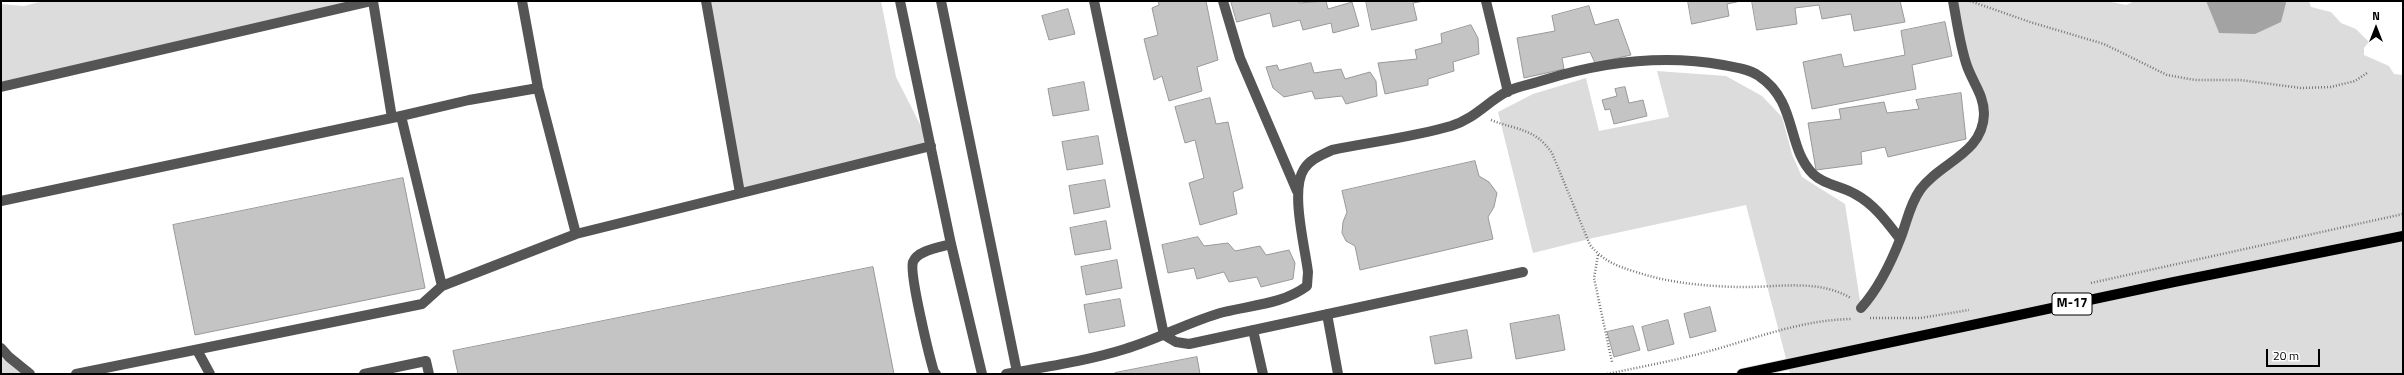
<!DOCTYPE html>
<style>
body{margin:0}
#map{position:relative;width:2404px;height:375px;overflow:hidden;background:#fff;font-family:"Titillium Web",sans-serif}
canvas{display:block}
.frame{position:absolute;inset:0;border:2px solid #000;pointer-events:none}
.north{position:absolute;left:2356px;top:8px;width:40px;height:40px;-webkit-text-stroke:3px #fff;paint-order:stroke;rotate:0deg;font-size:11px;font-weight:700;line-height:16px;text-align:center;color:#000}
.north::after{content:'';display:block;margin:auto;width:14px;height:18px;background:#000;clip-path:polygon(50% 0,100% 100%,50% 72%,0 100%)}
.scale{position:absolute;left:2266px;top:349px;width:54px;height:18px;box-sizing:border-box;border:2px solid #000;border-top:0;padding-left:5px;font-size:12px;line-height:14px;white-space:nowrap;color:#000;-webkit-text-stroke:3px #fff;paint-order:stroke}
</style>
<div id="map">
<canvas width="2404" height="375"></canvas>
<div class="frame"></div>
<div class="north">N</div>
<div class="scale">20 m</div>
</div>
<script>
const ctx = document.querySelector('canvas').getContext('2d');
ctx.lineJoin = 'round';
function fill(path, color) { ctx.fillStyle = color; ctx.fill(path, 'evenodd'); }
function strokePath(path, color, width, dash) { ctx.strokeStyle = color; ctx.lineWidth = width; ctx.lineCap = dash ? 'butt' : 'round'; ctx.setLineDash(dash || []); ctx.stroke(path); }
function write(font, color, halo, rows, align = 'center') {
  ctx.font = font + ' "Titillium Web",sans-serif'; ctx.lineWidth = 3; ctx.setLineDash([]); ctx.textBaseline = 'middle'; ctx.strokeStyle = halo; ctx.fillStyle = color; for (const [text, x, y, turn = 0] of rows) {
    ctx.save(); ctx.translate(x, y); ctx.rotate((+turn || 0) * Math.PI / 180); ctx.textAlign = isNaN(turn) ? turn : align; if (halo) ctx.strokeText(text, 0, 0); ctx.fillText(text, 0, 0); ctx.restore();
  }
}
const green = new Path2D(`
 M43,1H372L1,87V4L24,6Z
 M706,1H881L896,77L931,146L740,193Z
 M1953,1H2107L2126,5L2135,1H2206L2219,33L2286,3V1H2309L2311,7L2331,12L2341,23L2356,29L2369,42L2364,48V55L2389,66L2394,74L2403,75V374H1790L1746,205L1593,238L1533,253L1498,112L1533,94L1586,78L1599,131L1669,117L1657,71L1726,76L1762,96L1782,117L1792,154L1802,177L1845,204L1861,307L1874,293L1912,202L1969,150L1984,115Z
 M1,348L30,374H1Z`);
const water = new Path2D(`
 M2206,1H2286V3L2281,22L2255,34L2219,33Z`);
const building = new Path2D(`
 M1158,1H1206L1218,60L1197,67L1202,91L1169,101L1162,76L1154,80L1144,39L1158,35L1152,8L1159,5Z
 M1231,1H1298L1299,3L1326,1L1328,9L1352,2L1359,26L1333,33L1331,23L1303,30L1300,20L1273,27L1270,13L1237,22Z
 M1366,1H1424L1413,3L1417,20L1372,30Z
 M1688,1H1741L1727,4L1729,16L1692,24Z
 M1752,1H1900L1905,22L1854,31L1851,14L1822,19L1819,5L1795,8L1797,24L1757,30Z
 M1589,6L1595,25L1618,19L1631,55L1595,63L1590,52L1562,58L1564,69L1524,78L1517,38L1555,31L1552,16Z
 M1068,9L1075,34L1049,40L1042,16Z
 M1945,22L1952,56L1912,65L1916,89L1812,109L1803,62L1841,54L1844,67L1905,55L1901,31Z
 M1471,25L1478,38L1479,54L1453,62L1454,71L1428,79V85L1385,94L1378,63L1417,59L1415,50L1442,43L1441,34Z
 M1311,63L1314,73L1341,69L1345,79L1370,72L1376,81L1377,96L1346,104L1342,96L1315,99L1312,91L1284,97L1273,88L1266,67L1277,65L1279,70Z
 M1084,82L1089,110L1053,116L1048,89Z
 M1625,87L1629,103L1643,100L1647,116L1614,124L1610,109L1605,110L1602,100L1617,96L1615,89Z
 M1961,93L1966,139L1888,157L1885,147L1861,152L1862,164L1816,170L1808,123L1841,119L1839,109L1884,102L1887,113L1919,109L1916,100Z
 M1210,98L1216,124L1228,122L1243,188L1233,192L1237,214L1200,225L1189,183L1204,178L1195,140L1185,143L1175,107Z
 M1098,136L1103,164L1067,170L1062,142Z
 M1475,161L1479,176L1489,182L1497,193L1494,207L1488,217L1493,239L1360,270L1355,246L1346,241L1342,233L1343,222L1347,212L1342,191Z
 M403,178L425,288L195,335L173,225Z
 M1105,180L1110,207L1074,214L1069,186Z
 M1106,221L1111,249L1075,255L1070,228Z
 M1198,237L1204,246L1228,243L1235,251L1260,246L1266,255L1289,250L1295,263L1293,279L1261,287L1257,277L1229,282L1224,272L1197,279L1194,268L1168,273L1162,245Z
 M1117,260L1122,288L1086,295L1081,267Z
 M873,267L894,374H458L453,351Z
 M1120,299L1125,326L1089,333L1084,305Z
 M1710,307L1716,331L1690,338L1684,314Z
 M1559,315L1565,350L1516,359L1510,324Z
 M1668,320L1674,344L1648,351L1642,327Z
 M1633,326L1640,350L1614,357L1607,332Z
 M1467,330L1472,358L1435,364L1430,337Z
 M1197,357L1200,374H1115V373Z`);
const path = new Path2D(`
 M1970,1L2030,22L2104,44L2167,75L2195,80H2240L2301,88L2331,87L2355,81L2367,73
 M1491,120C1516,130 1535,128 1552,153L1590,245C1603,261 1617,266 1636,272C1669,283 1704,286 1738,287C1777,288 1816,278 1851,298
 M1598,255L1594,278L1612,362
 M2091,283L2403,214
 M1870,318H1921L1969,310
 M1607,374C1640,367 1673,361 1706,352C1754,339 1800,320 1851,319`);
const minor = new Path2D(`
 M373,1L392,118
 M522,1L538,88L576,234
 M706,1L740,193
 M900,1L951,244L982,374
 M941,1L1017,372
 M1094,1L1164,335L1176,342L1189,344L1523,272
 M1223,1L1240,58L1297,191
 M1486,1L1508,92
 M1,87L372,1
 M401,116L442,286
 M1,201L401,116L469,100L538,88
 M1861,308C1879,288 1891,263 1901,237C1907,221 1910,204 1920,190C1940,162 1983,154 1984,114C1984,95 1973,83 1967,66C1960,46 1957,22 1953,1
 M1327,314L1338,374
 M1253,330L1263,374
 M1,348L9,357L30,374
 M197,350L210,374
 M76,374L422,304L442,286L576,234L931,146
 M364,374L426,361L429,374
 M936,374L934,372C929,355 909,273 913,262C917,250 941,247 951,244
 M1006,374C1045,367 1087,361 1125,349C1159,339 1190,321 1224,312C1252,305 1283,304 1307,286L1308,272C1305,247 1290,190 1304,169C1310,159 1322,155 1332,150C1371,142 1413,137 1451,126C1476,118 1488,101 1508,91C1519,86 1532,84 1544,80C1602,62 1662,54 1723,65C1734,67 1749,69 1759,76C1798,102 1786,147 1813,174C1824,185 1842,186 1855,194C1874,204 1887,222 1900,239`);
const major = new Path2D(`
 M1742,374L2174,282L2403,236`);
const shields = [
 [2072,304,40]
];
const shieldNames = [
 ["M-17",2072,304]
];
fill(green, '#dcdcdc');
fill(water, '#a3a3a3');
fill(building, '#c4c4c4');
strokePath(building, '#999', 1);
strokePath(major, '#dbdbdb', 12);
strokePath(path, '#777', 2.5, [1, 2]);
strokePath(minor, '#555', 10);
strokePath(major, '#000', 10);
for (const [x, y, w] of shields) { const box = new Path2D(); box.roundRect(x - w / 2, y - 11, w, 22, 3); ctx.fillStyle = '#fff'; ctx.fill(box); strokePath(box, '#000', 1); }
write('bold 13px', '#000', null, shieldNames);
</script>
